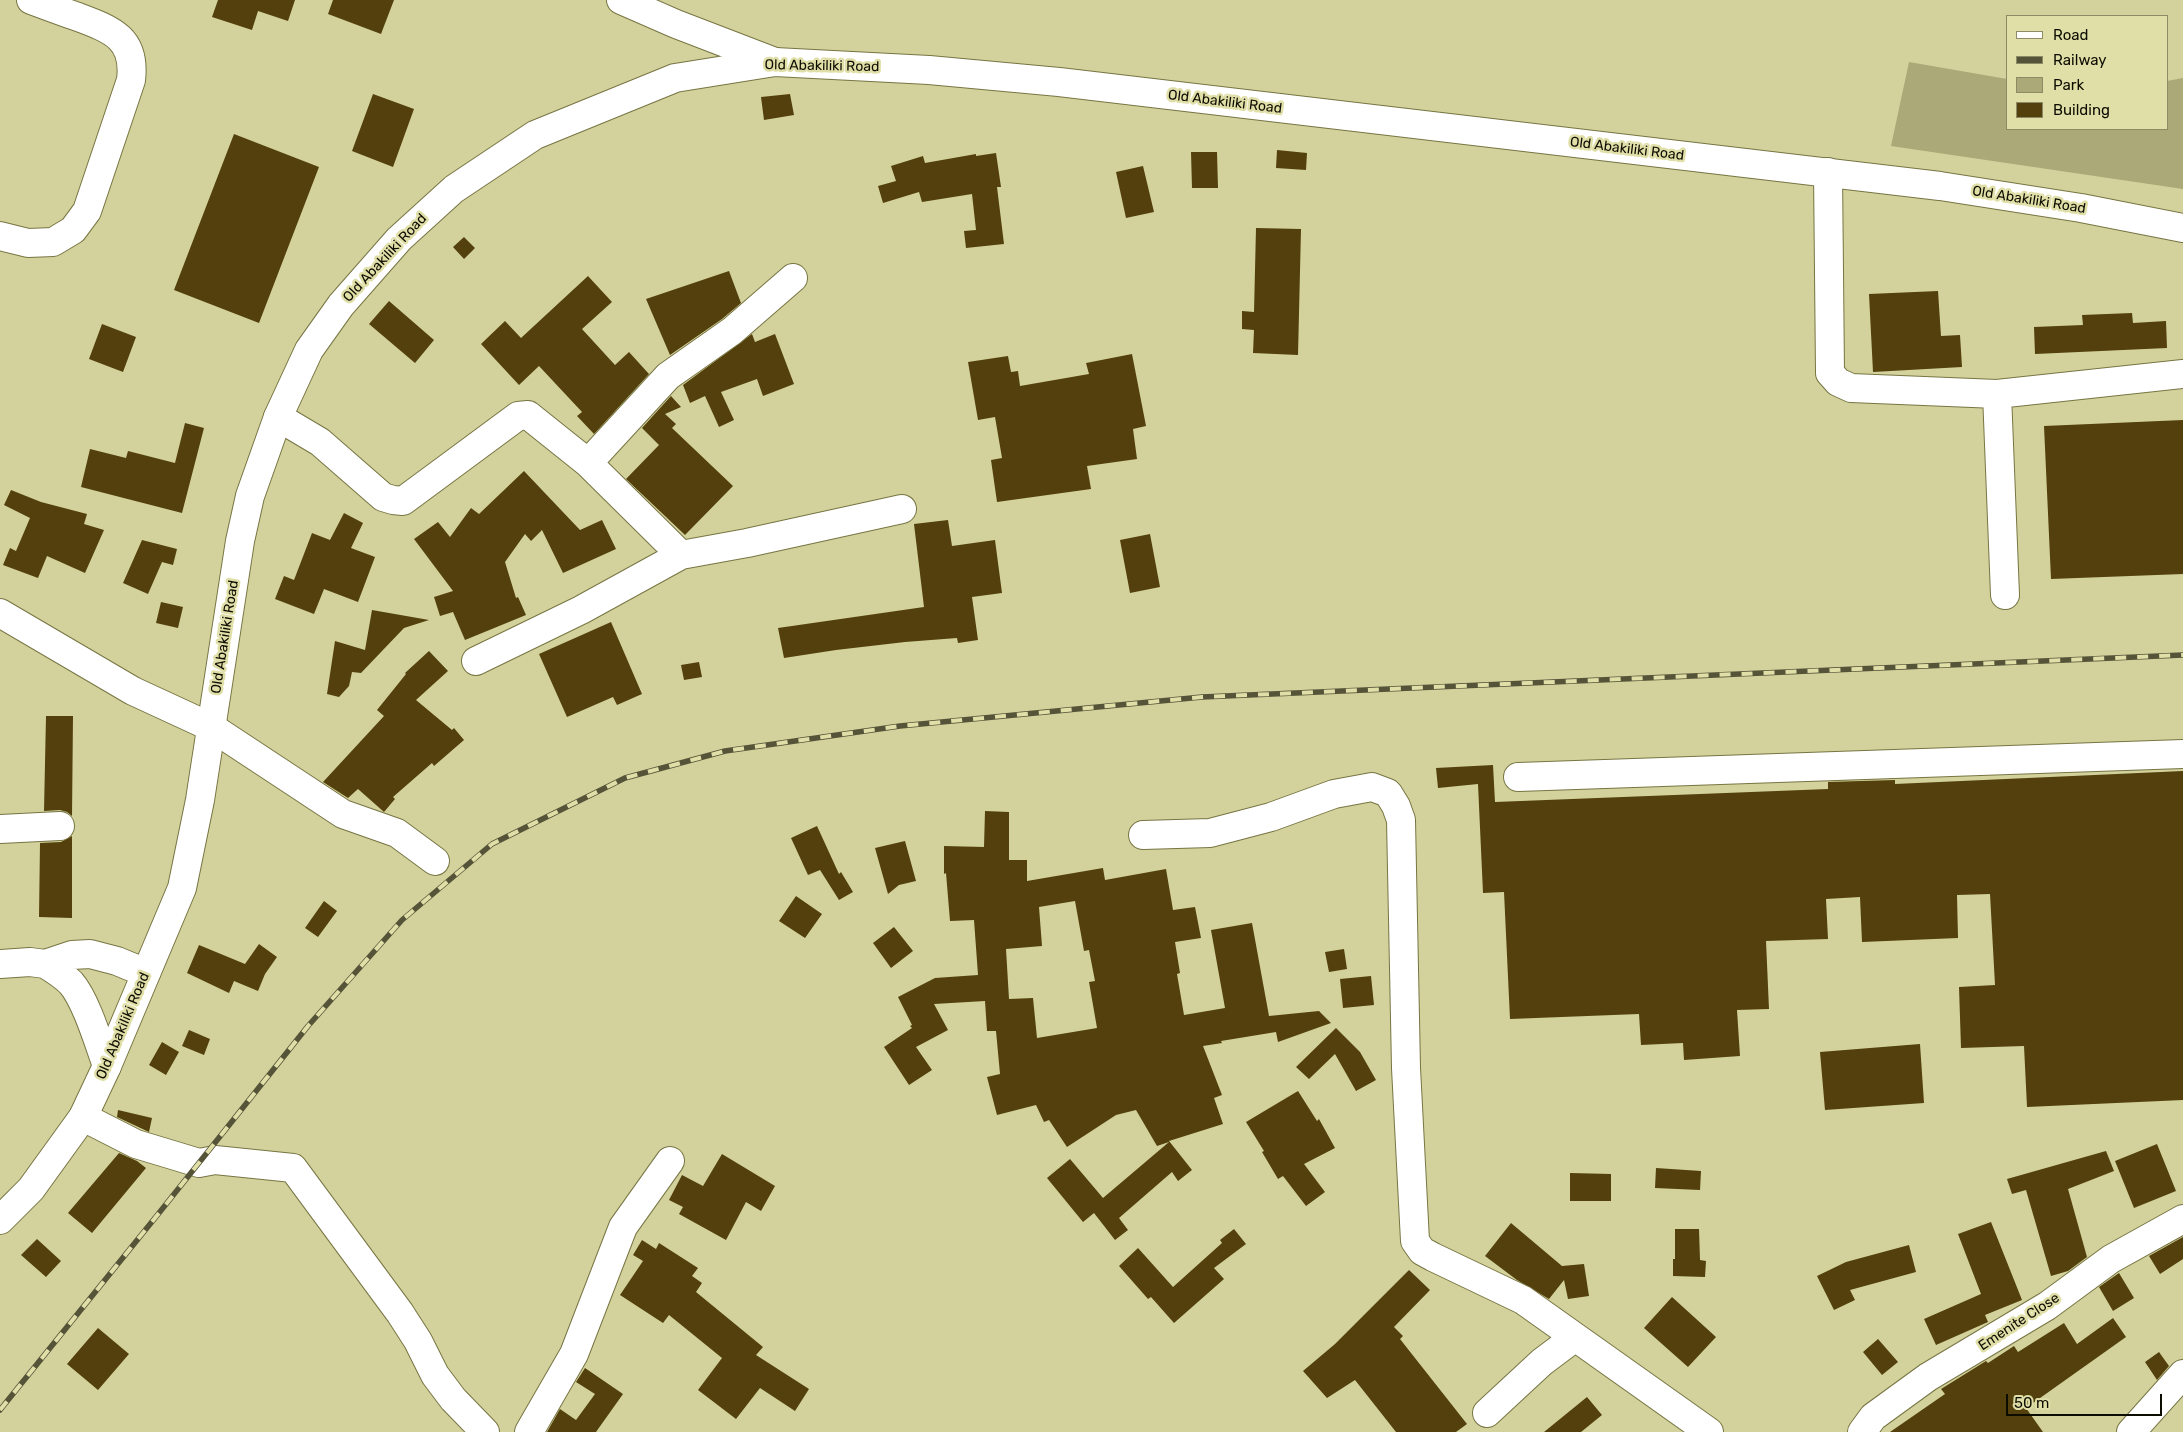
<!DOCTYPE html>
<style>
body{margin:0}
#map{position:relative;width:2183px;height:1432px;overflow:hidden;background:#d3d29c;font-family:Rubik,sans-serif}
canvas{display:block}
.legend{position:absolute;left:2006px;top:15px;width:162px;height:115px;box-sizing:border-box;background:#e0dfa8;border:1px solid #8c8b65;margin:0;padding:6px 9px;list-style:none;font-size:15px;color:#0d0c00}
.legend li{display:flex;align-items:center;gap:10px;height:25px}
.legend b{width:25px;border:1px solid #8c8b65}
.scale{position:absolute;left:2006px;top:1394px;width:156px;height:22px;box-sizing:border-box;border:2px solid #0d0c00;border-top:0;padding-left:6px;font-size:15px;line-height:18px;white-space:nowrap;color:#0d0c00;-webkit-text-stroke:4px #e0dfa8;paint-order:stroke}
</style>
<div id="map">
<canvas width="2183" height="1432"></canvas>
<ul class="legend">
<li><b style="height:6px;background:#fff"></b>Road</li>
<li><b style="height:6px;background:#555438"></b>Railway</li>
<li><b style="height:14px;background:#aaa977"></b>Park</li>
<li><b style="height:14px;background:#53400c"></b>Building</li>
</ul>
<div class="scale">50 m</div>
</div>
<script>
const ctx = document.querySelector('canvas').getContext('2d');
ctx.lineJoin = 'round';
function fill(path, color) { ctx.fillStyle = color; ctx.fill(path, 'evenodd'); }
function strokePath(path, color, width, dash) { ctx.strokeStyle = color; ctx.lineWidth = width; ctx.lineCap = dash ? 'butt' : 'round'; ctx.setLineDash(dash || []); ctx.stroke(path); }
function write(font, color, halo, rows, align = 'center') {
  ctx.font = font + ' Rubik,sans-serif'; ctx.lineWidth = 5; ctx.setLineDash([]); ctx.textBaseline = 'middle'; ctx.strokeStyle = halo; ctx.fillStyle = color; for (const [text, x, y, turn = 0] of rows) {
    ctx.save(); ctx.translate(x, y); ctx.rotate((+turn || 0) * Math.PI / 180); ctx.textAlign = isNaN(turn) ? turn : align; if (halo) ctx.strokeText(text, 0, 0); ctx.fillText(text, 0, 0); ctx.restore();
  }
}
const green = new Path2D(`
 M1909,62L2007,79V129H2167V81L2183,78V189L1891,146Z`);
const building = new Path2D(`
 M218,0H295L288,21L258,11L252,30L212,17Z
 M333,0H394L381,34L328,14Z
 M373,94L414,109L393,167L352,151Z
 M790,94L794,115L764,120L761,97Z
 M234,134L319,167L259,323L174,290Z
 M1277,150L1307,153L1306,170L1276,168Z
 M1191,152H1217L1218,188H1192Z
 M996,153L1001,187H997L1004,244L966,248L964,231L976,230L972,194L922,202L919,192L883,203L878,186L896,181L891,166L923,156L925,163L976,154V156Z
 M1143,166L1154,212L1126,218L1116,172Z
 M1256,228L1301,229L1298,355L1253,353L1254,330L1242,329V311L1254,312Z
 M464,237L475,248L464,259L453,247Z
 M729,271L741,303L722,319L670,355L646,299Z
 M588,276L612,302L582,329L615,365L629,352L649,374L594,434L577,416L582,412L539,366L519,385L481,344L505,321L521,338Z
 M1938,291L1941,336L1960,335L1962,367L1873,372L1869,294Z
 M389,301L434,340L415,363L369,324Z
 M2132,313L2133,323L2166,321L2167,348L2035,354L2034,327L2083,325L2082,315Z
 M102,324L136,337L123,372L89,359Z
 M752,334L755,342L775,334L794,384L763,396L757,379L721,392L734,420L719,427L705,396L690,403L683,385Z
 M1132,354L1146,426L1133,429L1137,459L1087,466L1091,489L997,502L991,460L1002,458L995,417L978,420L968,362L1008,356L1011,372L1018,371L1020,386L1089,374L1086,363Z
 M671,396L681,407L665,414L676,424L672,428L733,486L685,535L626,479L659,445L642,428Z
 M2183,420V574L2051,579L2044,426Z
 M185,423L204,428L182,513L81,487L90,449L126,458L128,451L175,463Z
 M524,471L580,530L602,520L616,549L563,573L542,530L531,541L525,534L505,562L516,598L518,597L526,615L465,640L453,612L440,616L434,597L453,591L414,539L438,522L450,537L471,508L479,514Z
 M11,490L41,502L87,514L84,524L104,530L85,573L47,556L38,578L3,565L10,548L16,551L30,518L4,505Z
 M344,513L363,523L351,548L375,557L358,602L324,589L314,614L275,599L284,576L294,580L312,533L330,540Z
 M948,520L952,546L995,540L1002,593L972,597L978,640L958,643L957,638L905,642L836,650L784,658L778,628L924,607L914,524Z
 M1150,534L1160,587L1130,593L1120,540Z
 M142,540L177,549L173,565L162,562L148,594L123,583Z
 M161,602L183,607L178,628L156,623Z
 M372,610L429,620L404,628L361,673L352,672L349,686L339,697L327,694L335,641L365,650Z
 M611,622L642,694L617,705L613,697L567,717L539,654Z
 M429,651L448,671L416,700L452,730L454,728L464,740L434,766L432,763L393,797L395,799L384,812L358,789L348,798L323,782L384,716L377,710L406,674L405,673Z
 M699,662L702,677L684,680L681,665Z
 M46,716H73L72,816L67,812L60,810L44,811Z
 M1493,765L1495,802L1828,789V782L1895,780V784L2183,771V1100L2027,1107L2024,1046L1961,1048L1959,987L1995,985L1990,894L1957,895L1958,938L1862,942L1860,897L1826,899L1828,939L1766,941L1769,1009L1737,1010L1740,1056L1684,1060L1683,1043L1641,1045L1639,1014L1510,1019L1504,892L1483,893L1478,784L1438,788L1436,768Z
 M985,811L1009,812V860H1027V881L1103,868L1105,880L1166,869L1173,910L1195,907L1201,938L1175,942L1180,973L1177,974L1184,1015L1225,1008L1211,930L1252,923L1269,1016L1319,1011L1331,1023L1278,1042L1276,1032L1221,1041L1222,1043L1203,1046L1222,1095L1214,1098L1223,1124L1169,1141L1192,1170L1178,1181L1172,1172L1119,1218L1128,1230L1115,1240L1094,1213L1083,1222L1047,1178L1070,1159L1103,1198L1169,1142L1157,1146L1136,1110L1116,1115L1067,1147L1049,1120L1044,1122L1036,1105L997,1115L987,1077L1000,1074L996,1031H987L985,1001L934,1004L948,1030L916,1047L932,1070L909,1085L884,1047L912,1028L910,1026L912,1025L898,997L935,978L978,975L974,920L950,921L946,873L944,874V846L984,847ZM1075,901L1084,951L1089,950L1095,981L1089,982L1097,1028L1037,1038L1033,998L1009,999L1006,949L1042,946L1039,907Z
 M817,826L839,874L841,872L853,892L839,900L820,870L808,875L791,838Z
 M72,836V918L39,917L40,843L61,842Z
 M905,841L916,881L899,885L888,894L875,848Z
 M796,896L822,914L805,938L779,921Z
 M324,901L337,911L318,937L305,928Z
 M894,927L913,951L891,968L873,943Z
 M259,944L277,957L265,974L258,991L234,981L229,993L187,973L199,945L245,964Z
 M1344,949L1347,969L1329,972L1325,952Z
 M1371,976L1374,1005L1343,1008L1340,979Z
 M1336,1028L1360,1052L1376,1080L1356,1091L1335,1054L1309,1079L1296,1067Z
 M189,1030L210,1039L204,1055L182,1046Z
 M162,1042L179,1052L166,1075L149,1065Z
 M1920,1044L1924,1103L1825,1110L1820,1052Z
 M1298,1091L1317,1121L1319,1119L1335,1148L1304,1164L1325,1192L1306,1206L1283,1176L1278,1179L1262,1152L1264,1151L1246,1122Z
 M118,1110L152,1118L149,1132L117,1117Z
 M2157,1144L2176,1191L2134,1208L2115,1161Z
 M2106,1151L2114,1171L2068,1189L2087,1257L2068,1271L2051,1276L2026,1190L2012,1194L2007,1179Z
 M119,1153L137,1161L146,1168L92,1233L68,1213Z
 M722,1154L775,1186L761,1211L746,1202L726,1240L679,1214L683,1207L669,1200L682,1175L703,1186Z
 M1656,1168L1701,1171L1700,1190L1655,1188Z
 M1570,1173L1611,1174V1201H1570Z
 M1991,1222L2022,1300L1985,1315L1988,1322L1936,1345L1924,1319L1981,1294L1958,1234Z
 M1511,1223L1562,1266L1584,1264L1589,1296L1568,1299L1564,1280L1549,1299L1517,1280L1485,1256Z
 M1234,1229L1246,1244L1214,1268L1224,1279L1174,1323L1151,1297L1148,1299L1119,1266L1138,1248L1173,1287L1222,1243L1220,1240Z
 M1675,1229H1699L1700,1260L1706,1261L1705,1277L1673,1276V1259H1675Z
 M2183,1237V1259L2160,1274L2149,1256Z
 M37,1239L61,1261L46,1277L21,1255Z
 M642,1240L656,1249L659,1243L698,1268L692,1276L702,1283L696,1292L763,1347L756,1355L809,1389L795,1411L760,1388L736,1419L698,1390L722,1358L669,1315L663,1323L620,1295L643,1261L633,1255Z
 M1909,1245L1916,1272L1850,1290L1855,1300L1834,1310L1817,1276L1846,1262Z
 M1409,1270L1430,1290L1394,1327L1403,1336L1400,1339L1467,1424L1456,1432H1396L1355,1380L1327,1398L1303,1371L1335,1344Z
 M2119,1273L2134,1298L2113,1311L2099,1287Z
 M1672,1297L1716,1337L1688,1367L1644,1328Z
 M2113,1318L2126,1337L2026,1408L2043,1432H1890L1945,1394L1941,1389L1986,1361L1988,1363L2014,1346L2018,1352L2064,1323L2077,1344Z
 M98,1328L129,1354L98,1390L67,1364Z
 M1878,1339L1898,1362L1882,1375L1863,1352Z
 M2159,1352L2169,1366L2157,1380L2145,1362Z
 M585,1368L623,1394L596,1432H547L560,1409L576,1420L595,1394L576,1382Z
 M1587,1397L1602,1415L1581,1432H1544Z`);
const minor = new Path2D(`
 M621,0L676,24L775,62
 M1828,172L1830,373L1838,382L1851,388L1997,394L2183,374
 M0,236L28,243L53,242L73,230L87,211L131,80C136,39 113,30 78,17C63,12 47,6 31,0
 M1997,394L2005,595
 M278,417L320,442L383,497L393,500L403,501L518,416L528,415L588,463L681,555L747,543L902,509
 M588,463L668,376L732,331L793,278
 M0,613L133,691L211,727L343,814L397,833L435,861
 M476,661L581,610L681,555
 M1518,777L2183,754
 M0,829L60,826
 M1143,835L1210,833L1271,817L1334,794L1372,787L1388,793L1396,806L1401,820L1406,1068L1415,1241L1422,1251L1433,1257L1523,1300L1709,1432
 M0,964L30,962L45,964L72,955L90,954L117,961L146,973
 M45,964C55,970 63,975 71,983C86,1000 99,1044 107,1066
 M83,1117L136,1144L199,1163L215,1160L293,1168L400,1313L418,1341L435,1375L453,1399L485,1432
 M1487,1413L1542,1362L1574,1338
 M529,1432L574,1354L623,1227L670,1161
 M1862,1432L1873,1417L1928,1377L2047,1306L2111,1259L2183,1219
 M2131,1432L2183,1374`);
const major = new Path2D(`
 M0,1220L31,1189L83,1117L107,1066L182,888L200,800L240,541L250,496L278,417L309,350L341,305L399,239L454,189L535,135L675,78L775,62L929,70L1059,82L1940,186L2081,208L2183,228`);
const rail = new Path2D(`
 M0,1410L159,1213L308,1026L402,920L492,844L625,778L725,751L900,726L1202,697L2183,655`);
const streetNames = [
 ["Old Abakiliki Road",822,66,1],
 ["Old Abakiliki Road",1225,102,7],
 ["Old Abakiliki Road",1627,149,7],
 ["Old Abakiliki Road",2029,200,9],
 ["Old Abakiliki Road",385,258,-47],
 ["Old Abakiliki Road",225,637,-81],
 ["Old Abakiliki Road",123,1026,-67],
 ["Emenite Close",2019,1322,-33]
];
fill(green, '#aaa977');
fill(building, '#53400c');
strokePath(minor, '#777543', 30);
strokePath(major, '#777543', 30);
strokePath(minor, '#fff', 28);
strokePath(major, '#fff', 28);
strokePath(rail, '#555438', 5.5);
strokePath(rail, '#e0dfa8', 4, [11]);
write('14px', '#0d0c00', '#e0dfa8', streetNames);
</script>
